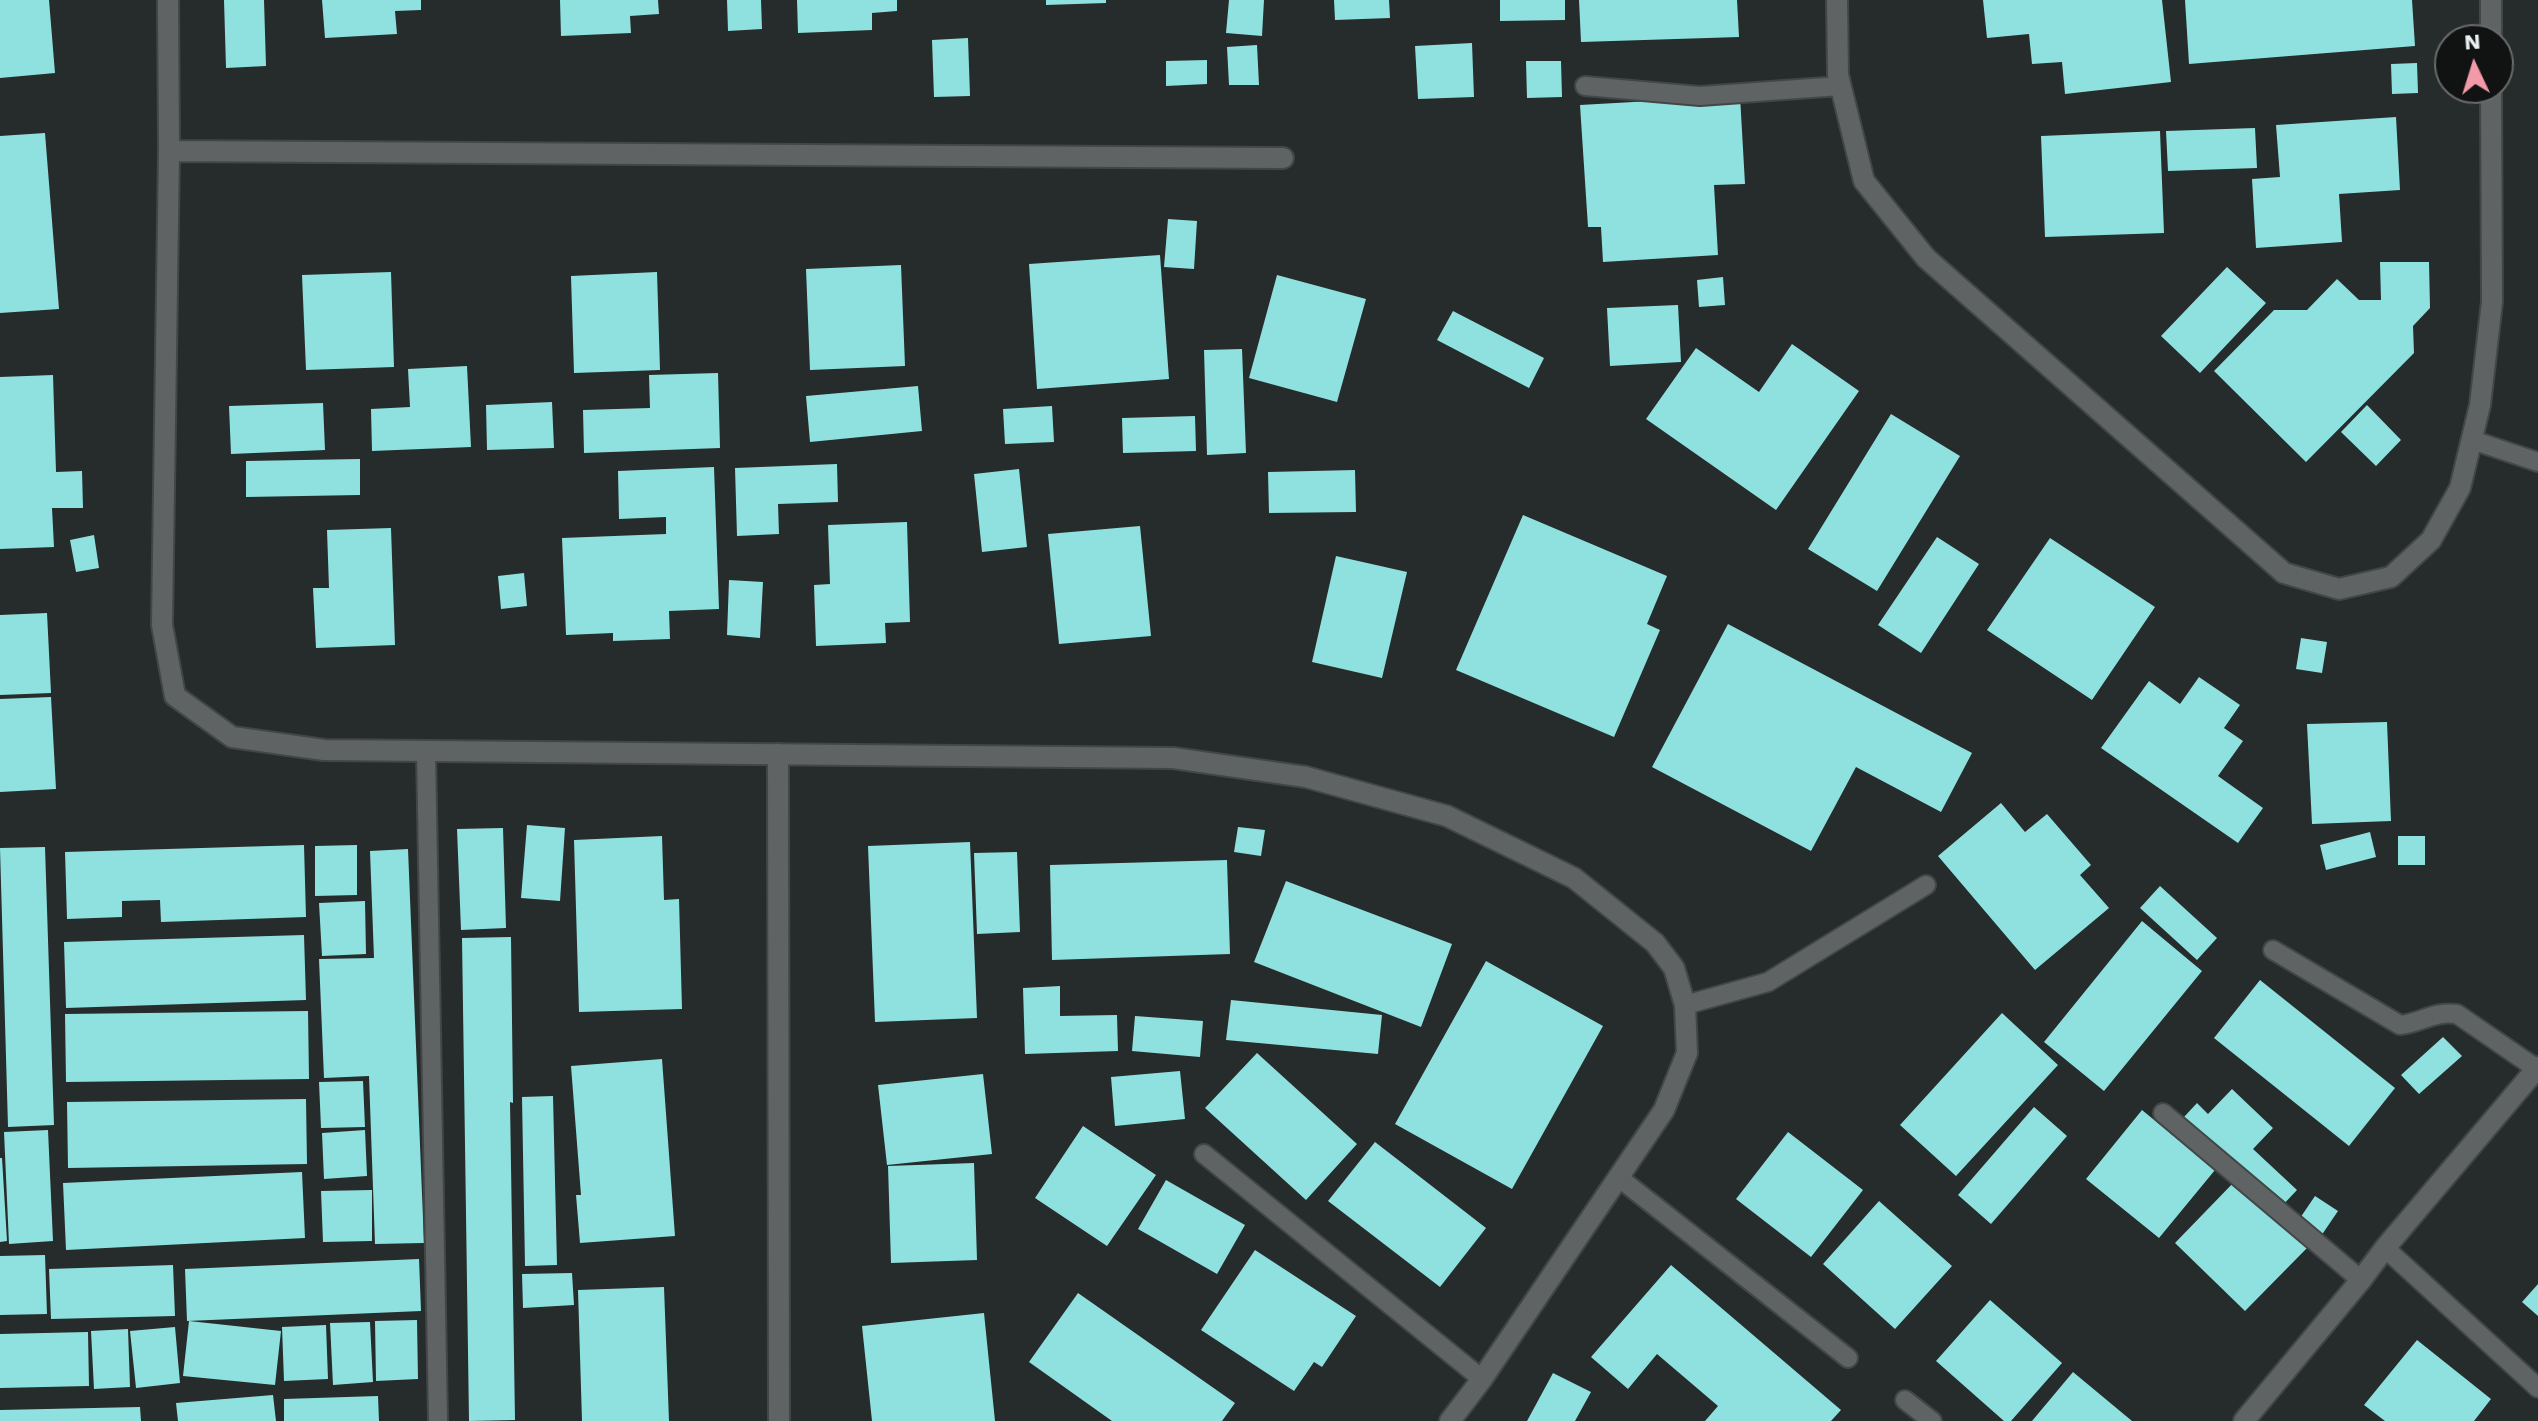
<!DOCTYPE html>
<style>
body{margin:0}
#map{position:relative;width:2538px;height:1421px;overflow:hidden;background:#262b2b;font-family:"Work Sans",sans-serif}
canvas{display:block}
.north{position:absolute;left:2434px;top:24px;width:80px;height:80px;box-sizing:border-box;background:#111313;border:2px solid #696b6b;border-radius:50%;rotate:356deg;font-size:22px;font-weight:700;line-height:32px;text-align:center;color:#ecefef}
.north::after{content:'';display:block;margin:auto;width:28px;height:36px;background:#f39aa9;clip-path:polygon(50% 0,100% 100%,50% 72%,0 100%)}
</style>
<div id="map">
<canvas width="2538" height="1421"></canvas>
<div class="north">N</div>
</div>
<script>
const ctx = document.querySelector('canvas').getContext('2d');
ctx.lineJoin = 'round';
function fill(path, color) { ctx.fillStyle = color; ctx.fill(path, 'evenodd'); }
function strokePath(path, color, width, dash) { ctx.strokeStyle = color; ctx.lineWidth = width; ctx.lineCap = dash ? 'butt' : 'round'; ctx.setLineDash(dash || []); ctx.stroke(path); }
const building = new Path2D(`
 M0,0H49L55,73L0,78Z
 M224,0H264L266,66L226,68Z
 M322,0H421V10L395,11L397,34L325,38Z
 M560,0H658L659,14L630,16L631,33L561,36Z
 M727,0H761L762,29L728,31Z
 M797,0H897V11L872,13V30L798,33Z
 M1046,0H1106V3L1046,5Z
 M1229,0H1264L1262,36L1226,33Z
 M1334,0H1389L1390,18L1335,20Z
 M1500,0H1565V20L1500,21Z
 M1579,0H1737L1739,37L1581,42Z
 M1983,0H2162L2171,82L2065,94L2062,62L2032,64L2029,34L1987,38Z
 M2185,0H2412L2415,46L2189,64Z
 M968,38L970,96L934,97L932,40Z
 M1472,43L1474,97L1418,99L1415,46Z
 M1257,45L1259,85H1229L1227,47Z
 M1207,60V84L1166,86V61Z
 M1526,61H1561L1562,97L1527,98Z
 M2417,63L2418,93L2392,94L2391,64Z
 M1740,96L1745,184L1714,185L1718,255L1603,262L1601,227H1588L1580,105Z
 M2396,117L2400,190L2339,194L2342,242L2256,248L2252,179L2280,177L2276,125Z
 M2255,128L2257,168L2168,171L2166,131Z
 M2160,131L2164,233L2045,237L2041,136Z
 M45,133L59,309L0,313V136Z
 M1168,219L1197,221L1194,269L1164,267Z
 M1160,255L1169,379L1037,389L1029,264Z
 M2380,262H2429L2430,308L2413,326L2414,353L2306,462L2214,371L2274,310H2307L2337,279L2359,300H2381Z
 M901,265L905,366L810,370L806,269Z
 M2227,267L2266,303L2200,373L2161,336Z
 M391,272L394,367L306,370L302,275Z
 M657,272L660,370L574,373L571,276Z
 M1277,275L1366,299L1337,402L1249,378Z
 M1723,277L1725,305L1699,307L1697,280Z
 M1678,305L1681,362L1610,366L1607,308Z
 M1453,311L1544,358L1529,388L1437,340Z
 M1792,344L1859,391L1776,510L1646,419L1696,348L1759,392Z
 M1242,349L1246,453L1207,455L1204,350Z
 M467,366L471,447L372,451L371,409L410,407L408,369Z
 M718,373L720,448L584,453L583,410L650,408L649,375Z
 M53,375L56,472L82,471L83,508H52L54,547L0,549V377Z
 M918,386L922,431L810,442L806,396Z
 M552,402L554,448L487,450L486,405Z
 M323,403L325,450L231,454L229,406Z
 M2367,405L2401,440L2376,466L2341,432Z
 M1052,406L1054,442L1005,444L1003,409Z
 M1891,414L1960,456L1877,591L1808,549Z
 M1195,416L1196,451L1123,453L1122,418Z
 M360,459V495L246,497V461Z
 M837,464L838,502L778,504L779,534L737,536L735,468Z
 M714,467L719,609L669,611L670,639L613,641V633L566,635L562,538L666,534V517L619,519L618,471Z
 M1019,469L1027,547L982,552L974,474Z
 M1355,470L1356,512L1269,513L1268,472Z
 M1523,515L1667,576L1647,624L1660,630L1614,737L1456,670Z
 M907,522L910,622L885,623L886,643L816,646L814,585L830,584L828,525Z
 M1140,526L1151,636L1059,644L1048,534Z
 M391,528L395,645L316,648L313,588H329L327,530Z
 M94,535L99,568L76,572L70,540Z
 M1937,537L1979,564L1921,653L1878,625Z
 M2050,538L2155,607L2092,700L1987,630Z
 M1336,556L1407,572L1382,678L1312,662Z
 M524,573L527,606L501,609L498,576Z
 M729,580L763,582L760,638L727,635Z
 M47,613L51,693L0,695V615Z
 M1728,624L1972,753L1941,812L1856,767L1811,851L1652,767Z
 M2301,638L2327,642L2322,673L2296,669Z
 M2199,677L2240,705L2224,728L2243,741L2218,776L2263,808L2238,843L2101,748L2149,681L2180,704Z
 M51,697L56,789L0,792V699Z
 M2387,722L2391,821L2312,824L2307,724Z
 M2001,803L2025,832L2047,814L2091,865L2080,875L2109,908L2035,970L1938,856Z
 M527,825L565,828L560,901L521,898Z
 M1238,827L1265,830L1261,856L1234,852Z
 M503,828L506,928L461,930L457,829Z
 M2370,832L2376,857L2326,870L2320,845Z
 M662,836L664,900L679,899L682,1009L579,1012L574,840Z
 M2398,836H2425V865H2398Z
 M970,842L977,1018L875,1022L868,846Z
 M304,845L306,917L161,922L160,900L122,901V917L67,919L65,852Z
 M357,845V895L315,896V846Z
 M45,847L54,1125L8,1127L0,848Z
 M408,849L424,1243L375,1244L369,1076L324,1078L319,959L374,958L370,851Z
 M1017,852L1020,932L977,934L974,853Z
 M1227,860L1230,954L1052,960L1050,865Z
 M1286,881L1452,944L1421,1027L1254,962Z
 M2160,886L2217,938L2197,960L2140,908Z
 M365,901L366,954L322,956L319,903Z
 M2142,921L2202,971L2104,1091L2044,1042Z
 M304,935L306,1000L66,1008L64,942Z
 M511,937L513,1103L510,1102L515,1420L469,1421L462,938Z
 M1486,961L1603,1026L1512,1189L1395,1124Z
 M2260,980L2395,1088L2349,1146L2214,1038Z
 M1060,986V1016L1117,1015L1118,1051L1025,1054L1023,988Z
 M1231,1000L1382,1015L1378,1054L1226,1040Z
 M308,1011L309,1079L66,1082L65,1014Z
 M2002,1013L2058,1065L1956,1176L1900,1125Z
 M1135,1016L1203,1021L1200,1057L1132,1051Z
 M2443,1037L2462,1056L2419,1094L2401,1075Z
 M1257,1053L1357,1144L1306,1200L1205,1108Z
 M662,1059L675,1236L580,1243L576,1195H581L571,1066Z
 M1180,1071L1185,1119L1115,1126L1111,1077Z
 M983,1074L992,1154L887,1165L878,1085Z
 M363,1081L365,1127L321,1128L319,1082Z
 M2232,1089L2273,1128L2253,1149L2297,1190L2280,1208L2184,1117L2197,1103L2208,1114Z
 M553,1096L557,1265L525,1266L522,1097Z
 M306,1099L307,1164L68,1168L67,1102Z
 M2034,1107L2067,1136L1991,1224L1958,1195Z
 M2142,1110L2215,1170L2159,1238L2086,1179Z
 M1083,1126L1156,1175L1107,1246L1035,1198Z
 M48,1130L53,1241L9,1244L4,1132Z
 M365,1130L367,1176L324,1179L322,1133Z
 M1788,1132L1863,1190L1811,1257L1736,1199Z
 M1375,1142L1486,1228L1440,1287L1328,1201Z
 M0,1158H2L7,1241L0,1242Z
 M974,1163L977,1260L891,1263L888,1166Z
 M302,1172L305,1238L66,1250L63,1183Z
 M1166,1180L1245,1225L1217,1274L1138,1229Z
 M2236,1180L2307,1248L2245,1311L2175,1243Z
 M372,1190V1241L323,1242L321,1191Z
 M2315,1196L2338,1211L2319,1239L2296,1224Z
 M1879,1201L1952,1266L1895,1329L1823,1264Z
 M1255,1250L1356,1316L1322,1367L1314,1362L1294,1391L1201,1330Z
 M45,1255L47,1314L0,1315V1256Z
 M419,1259L421,1311L187,1321L185,1269Z
 M173,1265L175,1316L51,1319L49,1269Z
 M1671,1265L1841,1410L1831,1421H1705L1718,1406L1657,1354L1628,1389L1591,1357Z
 M572,1273L574,1305L523,1308L522,1274Z
 M2538,1284V1316L2522,1302Z
 M664,1287L669,1421H582L578,1290Z
 M1078,1293L1235,1403L1222,1421H1112L1029,1362Z
 M1990,1300L2062,1363L2011,1421H2004L1936,1361Z
 M984,1313L995,1421H872L862,1326Z
 M417,1320L418,1379L376,1381L375,1321Z
 M189,1321L281,1331L275,1385L183,1376Z
 M370,1322L373,1382L333,1385L330,1323Z
 M326,1325L328,1379L284,1381L282,1327Z
 M175,1327L180,1383L136,1388L130,1331Z
 M128,1329L130,1387L94,1389L91,1331Z
 M88,1332L89,1386L0,1388V1334Z
 M2417,1340L2491,1399L2474,1421H2385L2364,1405Z
 M2073,1372L2132,1421H2032Z
 M1553,1373L1591,1392L1575,1421H1527Z
 M273,1395L276,1421H178L176,1403Z
 M378,1396L379,1421H284V1399Z
 M140,1407L141,1421H0V1410Z`);
const service = new Path2D(`
 M1585,86L1700,96L1840,86
 M2472,440L2538,462
 M426,752L438,1421
 M2273,950L2400,1025C2421,1023 2433,1011 2457,1014L2537,1069
 M1685,1005L1768,982L1926,885
 M2163,1113L2361,1280
 M1204,1154L1482,1379
 M1618,1177L1848,1358
 M2385,1248L2538,1388
 M1905,1400L1932,1421`);
const minor = new Path2D(`
 M168,0L169,151L162,625L175,696L232,737L324,750L1173,758L1306,777L1447,816L1574,878L1655,943L1674,968L1685,1005L1687,1053L1664,1110L1482,1379L1450,1421
 M1837,0L1838,75L1864,181L1926,258L2284,573L2339,589L2391,577L2431,540L2460,488L2480,405L2492,302L2491,88
 M2491,0V40
 M169,151L1283,158
 M778,754L779,1421
 M2244,1421L2361,1280L2385,1248L2538,1067`);
fill(building, '#8fe1df');
strokePath(service, '#424646', 22);
strokePath(minor, '#424646', 24);
strokePath(service, '#606363', 18);
strokePath(minor, '#606363', 20);
</script>
